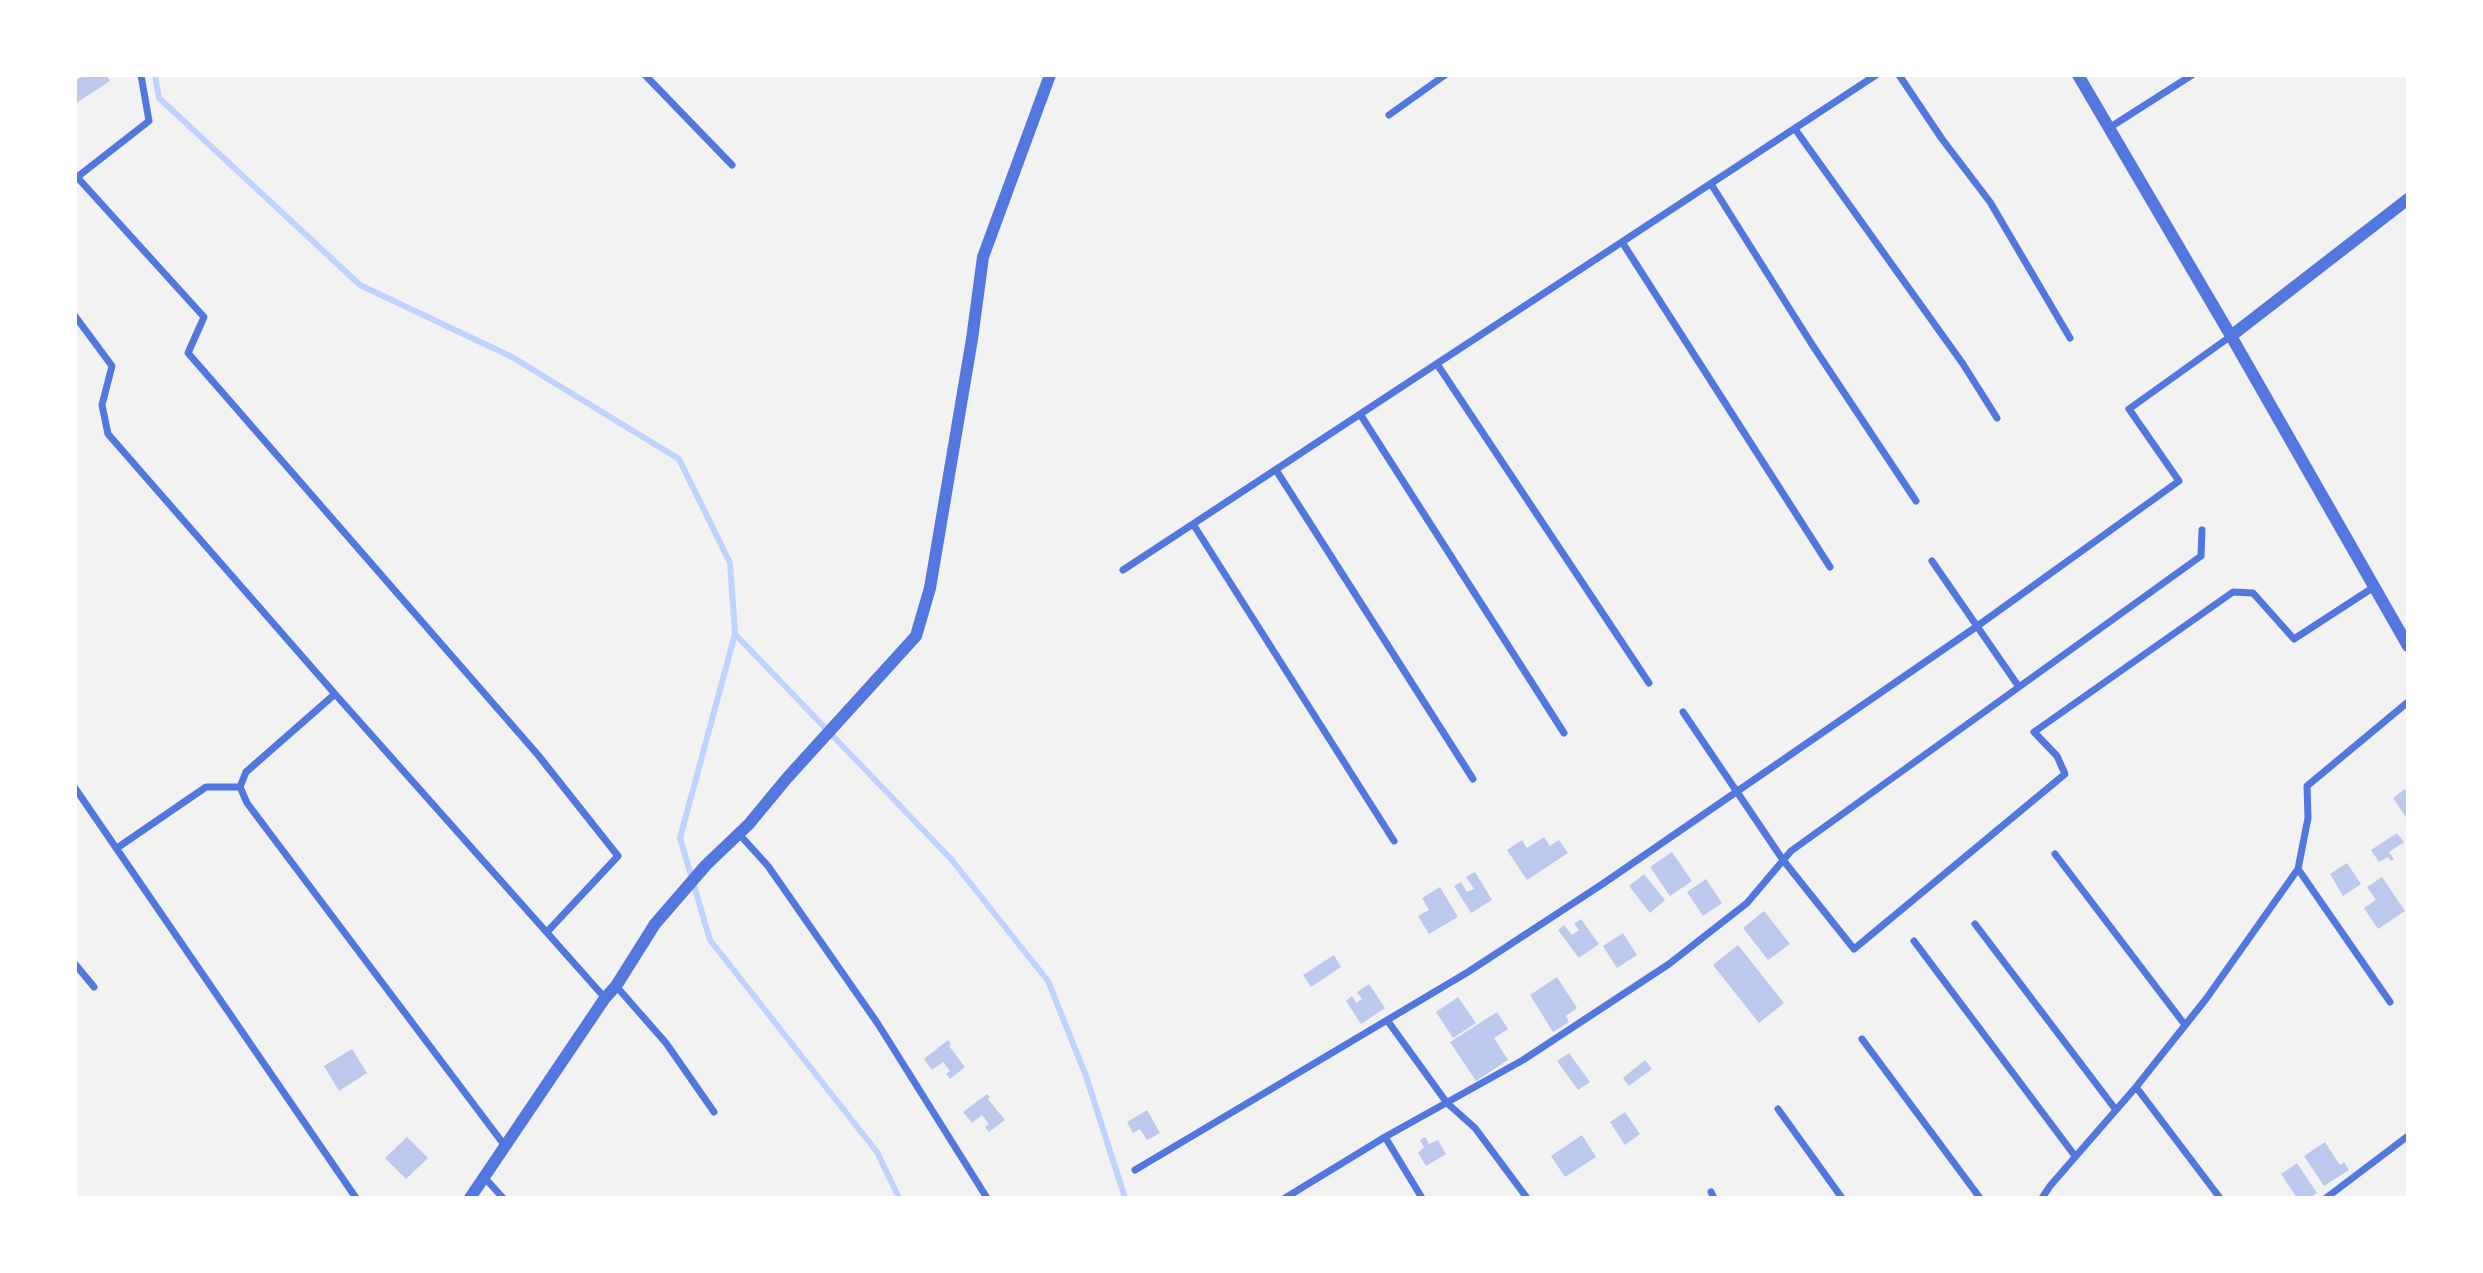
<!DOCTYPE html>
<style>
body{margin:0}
#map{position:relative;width:2483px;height:1273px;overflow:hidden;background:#f2f2f2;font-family:"Open Sans",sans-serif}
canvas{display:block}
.frame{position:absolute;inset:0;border:77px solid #fff;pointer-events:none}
</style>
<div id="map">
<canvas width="2483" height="1273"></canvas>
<div class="frame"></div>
</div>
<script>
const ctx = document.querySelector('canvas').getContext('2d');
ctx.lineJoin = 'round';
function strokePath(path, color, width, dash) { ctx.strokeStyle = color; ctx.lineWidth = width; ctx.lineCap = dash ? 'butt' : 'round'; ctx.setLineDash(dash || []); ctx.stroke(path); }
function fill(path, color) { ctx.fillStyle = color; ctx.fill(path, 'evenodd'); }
const stream = new Path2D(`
 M155,75L159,98L360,285L512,357L679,459L730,563L735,634L951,859L1048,981L1086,1076L1125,1198
 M735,634L680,838L710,940L877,1152L899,1198`);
const building = new Path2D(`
 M84,75H106L110,81L75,104V81Z
 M2405,789L2408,793V820L2393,798Z
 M2397,833L2404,842L2389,852L2394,859L2391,861L2388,857L2379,862L2371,850Z
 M1544,837L1550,846L1559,840L1568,853L1527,880L1507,850L1522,840L1527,848Z
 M1672,852L1692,881L1670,896L1650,867Z
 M2347,863L2361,884L2343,896L2330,874Z
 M1475,872L1492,900L1471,913L1454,886L1461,882L1467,892L1474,889L1466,877Z
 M1644,874L1665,900L1650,913L1629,886Z
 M2382,877L2405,911L2378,929L2364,908L2376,900L2367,887Z
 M1706,879L1722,903L1703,916L1687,892Z
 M1440,887L1458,917L1429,934L1418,916L1429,910L1422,898Z
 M1764,911L1790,944L1768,960L1743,928Z
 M1581,919L1599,944L1579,958L1558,930L1564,925L1572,935L1579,930L1574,924Z
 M1623,933L1637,955L1617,968L1603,946Z
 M1738,945L1784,1003L1759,1023L1713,965Z
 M1334,955L1341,967L1311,987L1303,975Z
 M1557,977L1577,1008L1566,1016L1569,1022L1553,1032L1530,995Z
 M1369,984L1385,1008L1361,1024L1346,1001L1352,996L1356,1003L1362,999L1357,992Z
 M1458,997L1476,1023L1453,1038L1436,1012Z
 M1497,1012L1508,1029L1494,1038L1508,1060L1476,1081L1450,1042Z
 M948,1040L951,1044L949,1046L965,1067L950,1079L946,1074L950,1071L943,1062L932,1070L924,1059Z
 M352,1049L367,1073L339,1091L324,1066Z
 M1569,1053L1590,1082L1578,1090L1557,1061Z
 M1645,1060L1652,1069L1629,1086L1623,1078Z
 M987,1094L990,1097L988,1099L1005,1120L989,1132L985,1127L989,1124L982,1115L972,1123L963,1112Z
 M1147,1110L1160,1133L1147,1140L1140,1129L1133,1133L1127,1122Z
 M1625,1112L1640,1134L1625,1145L1610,1122Z
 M1582,1135L1596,1157L1565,1177L1551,1156Z
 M407,1137L428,1158L406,1179L385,1158Z
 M1425,1137L1429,1144L1438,1140L1446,1154L1426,1166L1418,1153L1424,1147L1420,1140Z
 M2325,1142L2340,1165L2344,1162L2349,1170L2324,1186L2304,1156Z
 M2297,1163L2317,1193L2310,1198H2297L2281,1174Z`);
const minor = new Path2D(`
 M645,75L732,165
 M1899,75L1942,139L1990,202L2070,338
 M1389,115L1445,75
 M2109,128L2192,75
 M1795,129L1963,364L1997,418
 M77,177L204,317L188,353L538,755L618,856L547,932
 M76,178L149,121L141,75
 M1711,184L1813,346L1916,501
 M1622,242L1830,567
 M75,316L112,366L102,405L108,434L335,694L605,998
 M1437,364L1649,683
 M1360,414L1564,733
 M1276,470L1473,779
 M1193,524L1394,841
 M1932,561L2019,687
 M1123,570L1876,75
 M335,694L246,772L240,787L247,803L505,1146
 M1683,712L1783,860L1854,949L2065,774L2057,756L2034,732L2233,592L2253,593L2294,639L2374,587
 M75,788L356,1198
 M739,834L768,866L878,1024L987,1198
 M117,848L206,787H240
 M2055,854L2185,1025
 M2298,869L2390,1002
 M1975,924L2116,1110
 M1914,941L2075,1156
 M75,964L94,987
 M616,986L666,1043L714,1112
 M1387,1020L1447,1103L1475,1128L1527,1198
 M1862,1039L1980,1198
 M2136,1087L2220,1198
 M1778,1109L1842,1198
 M1385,1137L1422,1198
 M1135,1170L1468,972L1601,885L1976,627L2179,481L2129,409L2231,336
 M484,1177L503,1198
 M1711,1192L1714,1198
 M1285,1198L1385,1137L1523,1060L1669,964L1747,903L1791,851L2201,556L2202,530
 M2042,1198L2050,1186L2136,1087L2206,999L2298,869L2308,818L2307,786L2408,702
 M2326,1198L2408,1136`);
const tertiary = new Path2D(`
 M2078,75L2231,336L2408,646
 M2231,336L2408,199
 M470,1198L605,998L616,986L655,924L706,865L749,824L787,778L916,636L930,588L972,339L983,257L1050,75`);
strokePath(stream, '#bfd3fe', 6);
fill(building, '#bdc9ec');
strokePath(minor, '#5277de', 7);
strokePath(tertiary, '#5277de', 12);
</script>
